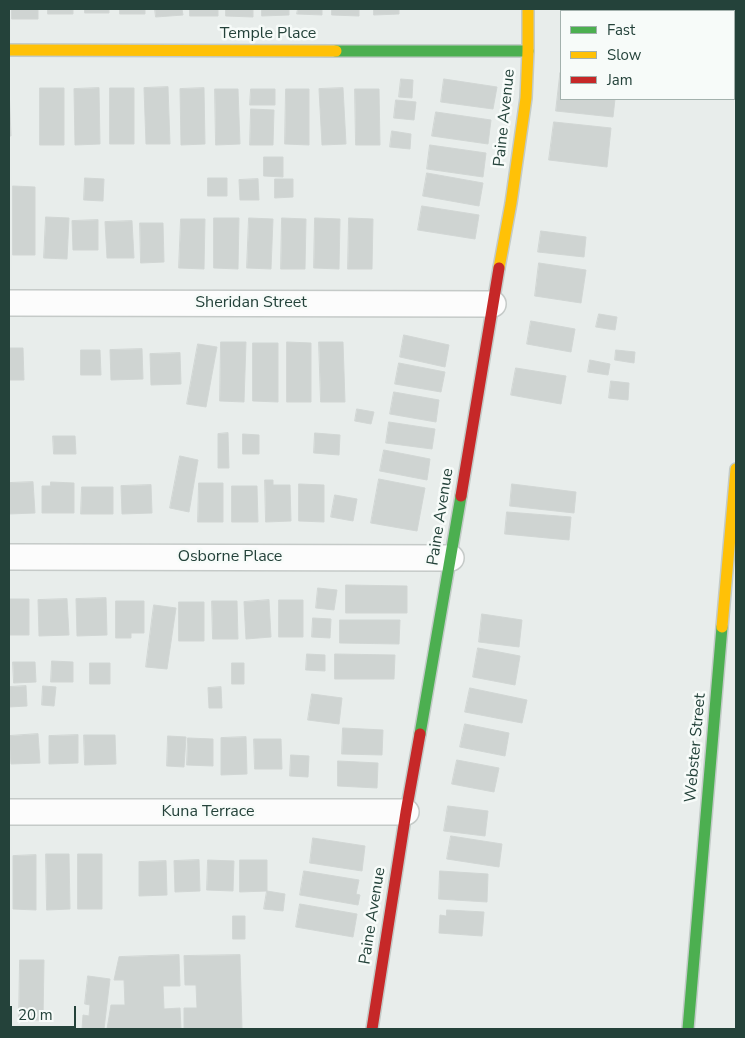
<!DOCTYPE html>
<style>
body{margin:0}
#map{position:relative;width:745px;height:1038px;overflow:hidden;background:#e8edeb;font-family:"Nunito Sans",sans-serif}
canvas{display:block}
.frame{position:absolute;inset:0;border:10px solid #24423a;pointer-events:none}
.legend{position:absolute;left:560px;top:10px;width:175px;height:90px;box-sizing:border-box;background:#f7fbf9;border:1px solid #a3b1ad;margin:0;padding:6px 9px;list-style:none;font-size:15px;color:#24423a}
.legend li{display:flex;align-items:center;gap:10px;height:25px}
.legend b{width:25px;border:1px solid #a3b1ad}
.scale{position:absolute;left:10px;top:1006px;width:66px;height:22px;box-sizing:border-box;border:2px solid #24423a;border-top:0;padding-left:6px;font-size:15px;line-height:18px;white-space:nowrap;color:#24423a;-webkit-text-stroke:4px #f7fbf9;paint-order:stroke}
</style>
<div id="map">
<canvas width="745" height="1038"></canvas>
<div class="frame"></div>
<ul class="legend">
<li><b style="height:6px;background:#4caf50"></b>Fast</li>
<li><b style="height:6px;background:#ffc107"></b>Slow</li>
<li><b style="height:6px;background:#c62828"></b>Jam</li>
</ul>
<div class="scale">20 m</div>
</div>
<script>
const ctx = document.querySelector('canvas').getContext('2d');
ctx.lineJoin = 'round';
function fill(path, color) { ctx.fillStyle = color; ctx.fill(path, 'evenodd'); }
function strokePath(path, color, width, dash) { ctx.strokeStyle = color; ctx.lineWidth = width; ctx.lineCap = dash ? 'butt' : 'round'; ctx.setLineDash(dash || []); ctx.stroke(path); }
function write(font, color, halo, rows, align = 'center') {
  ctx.font = font + ' "Nunito Sans",sans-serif'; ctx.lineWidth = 5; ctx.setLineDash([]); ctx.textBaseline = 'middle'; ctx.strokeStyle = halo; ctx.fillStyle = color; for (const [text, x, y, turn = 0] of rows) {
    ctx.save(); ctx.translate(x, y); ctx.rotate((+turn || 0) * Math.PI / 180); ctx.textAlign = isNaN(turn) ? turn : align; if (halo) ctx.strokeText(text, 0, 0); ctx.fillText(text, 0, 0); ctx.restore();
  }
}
const building = new Path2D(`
 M12,9H38V19H12Z
 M48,9H73V14H48Z
 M85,9H109V13H85Z
 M120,9H145V14H120Z
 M155,9H182L183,15L156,17Z
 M190,9H218V16H190Z
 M226,9H253V17L226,16Z
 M262,9H289V15L262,16Z
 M298,9H322V15L297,14Z
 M332,9H359V16L332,15Z
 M374,9H399V14L374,15Z
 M560,73L561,99H615L613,117L556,111Z
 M401,79L413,80L412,98L399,97Z
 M444,79L497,87L493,109L441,102Z
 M9,87L11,136H9Z
 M168,87L170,144H146L144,88Z
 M40,88H64V145H40Z
 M99,88L100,144L75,145L74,89Z
 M110,88H134V144H110Z
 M204,88L205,144L181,145L180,89Z
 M343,88L346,144L322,145L319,89Z
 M215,89H238L240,144L216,145Z
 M251,89H275V105H250Z
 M286,89H309V145L285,144Z
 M355,89H379L380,145H356Z
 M396,100L416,102L414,120L394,118Z
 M251,109L274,110L273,145H250Z
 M436,112L491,120L488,144L432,136Z
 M554,122L611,128L607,167L549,160Z
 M392,131L411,134L410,149L390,147Z
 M430,145L486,153L483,177L427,169Z
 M264,157H283V177L264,176Z
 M427,173L483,183L479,206L423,196Z
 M85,178L104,179L103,201L84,200Z
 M208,178H227V196H208Z
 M258,179L259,200H240L239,180Z
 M275,179H293V197L275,198Z
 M13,186L35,187V255H13Z
 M422,206L479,215L475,239L418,230Z
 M46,217L69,218L67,259L44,258Z
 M214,218H239L238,269L214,268Z
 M249,218L273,219L271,269L247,268Z
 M282,218L306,219L305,269H281Z
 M315,218L340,219L339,269L314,268Z
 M349,218L373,219L372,269H348Z
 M181,219H205L204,269L179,268Z
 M98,220V250H73L72,221Z
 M132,221L134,258H107L105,222Z
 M140,223H163L164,262L141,263Z
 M541,231L586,237L584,257L538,252Z
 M539,263L586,270L581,303L535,296Z
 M599,314L617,317L615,330L596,327Z
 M531,321L575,329L571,352L527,344Z
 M404,335L449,345L445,367L400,357Z
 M221,342H246L244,402L220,401Z
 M287,342L311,343V402H287Z
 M319,342H343L345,402H321Z
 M253,343H278V402L253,401Z
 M198,344L217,347L206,407L187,404Z
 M9,348H23L24,380H9Z
 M142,349L143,379L111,380L110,350Z
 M81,350H100L101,375H81Z
 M616,350L635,352L634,363L615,360Z
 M180,353L181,384L151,385L150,354Z
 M590,360L610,364L608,375L588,372Z
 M399,363L445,372L441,392L395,384Z
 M516,368L566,376L561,404L511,395Z
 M611,381L629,383L628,400L609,398Z
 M394,392L439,400L436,422L390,414Z
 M357,409L374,412L371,424L355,421Z
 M389,422L435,429L432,449L386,443Z
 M228,433L229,468H218V434Z
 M315,433L340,435L339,455L314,453Z
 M243,434L259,435V454H243Z
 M53,436H75L76,454H54Z
 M384,450L430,459L427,480L380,471Z
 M180,456L198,460L189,512L170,508Z
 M379,479L425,488L417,531L371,523Z
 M265,480H273V485H290L291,521L266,522Z
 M33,482L35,513L9,514V483Z
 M51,482L74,483V513H42V486H50Z
 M199,483H223V522H198Z
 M299,484L324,485V522L299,521Z
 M512,484L576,492L574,513L510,506Z
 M151,485L152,513L122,514L121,486Z
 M232,486H257L258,522H232Z
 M82,487H113V514H81Z
 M335,495L357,499L353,521L331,517Z
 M507,512L571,517L569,540L505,534Z
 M346,585L407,586V613H346Z
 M318,588L337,590L334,610L316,608Z
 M106,598L107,635L77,636L76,599Z
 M9,599H29V635H9Z
 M67,599L69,635L39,636L38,600Z
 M269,600L271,637L246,639L244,602Z
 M279,600H303V637H279Z
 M116,601H144V633H131V638H116Z
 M212,601H237L238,639H213Z
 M179,602H204V641H179Z
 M154,605L176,608L167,669L146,667Z
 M482,614L522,620L519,647L479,642Z
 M313,618L331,619L330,638L312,637Z
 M340,620H400L399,644L340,643Z
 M478,648L520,656L515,685L473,677Z
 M307,654L325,655V671L306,670Z
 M335,654L395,655L394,679H335Z
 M52,661L73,662V682H51Z
 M13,662H35L36,682L14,683Z
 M90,663H110V684H90Z
 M232,663H244V684H232Z
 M26,686L27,706L9,707V687Z
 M43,686L56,687L54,706L42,705Z
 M221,687L222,708H209L208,688Z
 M470,688L527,700L522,723L465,712Z
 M312,694L342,698L339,724L308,720Z
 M465,724L509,733L505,756L460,747Z
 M343,728L383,730L382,755L342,754Z
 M38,734L40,763L11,764L9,736Z
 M78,735V763L49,764V736Z
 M84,735H115L116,764L85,765Z
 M168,736L186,737L184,767L167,766Z
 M246,737L247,774L221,775V738Z
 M188,738L213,739V766L187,765Z
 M254,739H281L282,769H255Z
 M291,755L309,756L308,777L290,776Z
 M457,760L499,768L494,792L452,784Z
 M338,761L378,763L377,788L338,786Z
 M448,806L488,811L485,836L444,831Z
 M451,836L502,844L499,867L447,859Z
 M313,838L365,846L362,871L310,863Z
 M46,854H69L70,909L47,910Z
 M78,854H102V909H78Z
 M36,855V910L13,909V856Z
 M199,860L200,891L175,892L174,861Z
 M208,860L234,861L233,891L207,890Z
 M240,860H267V891L240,892Z
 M166,861L167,895L139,896V862Z
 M304,871L359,880L356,894L360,895L358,905L300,895Z
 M440,871L488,874L487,902L439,899Z
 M267,891L285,894L283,911L264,909Z
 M300,904L357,914L353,937L296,927Z
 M447,910L484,912L482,936L439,933L440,915L446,916Z
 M233,916H245V939H233Z
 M179,955L180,986H163L164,1009L180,1008L181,1029H107L111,1005H125L124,980H114L119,957Z
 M240,955L242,1029H184V1008H197L196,985H185L184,956Z
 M20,960H44L43,1020H19Z
 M88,976L110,979L104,1029H82L83,1015L89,1016L90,1005L85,1004Z`);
const street = new Path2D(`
 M9,303L493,304
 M9,557L451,558
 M9,812H406`);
const fast = new Path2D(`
 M336,51H528
 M420,734L461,496
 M688,1029L722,627`);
const slow = new Path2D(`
 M9,50L336,51
 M499,268L511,203L526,98L528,51V9
 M722,627L736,469`);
const jam = new Path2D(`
 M461,496L499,268
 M372,1029L406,812L420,734`);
const streetNames = [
 ["Temple Place",268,34],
 ["Paine Avenue",505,118,-84],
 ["Sheridan Street",251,303],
 ["Paine Avenue",441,517,-81],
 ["Osborne Place",230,557],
 ["Webster Street",696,748,-85],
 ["Kuna Terrace",208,812],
 ["Paine Avenue",373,916,-81]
];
fill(building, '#cfd4d2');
strokePath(building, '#d1d6d4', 1);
strokePath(street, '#c5cac8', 28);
strokePath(fast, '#c3cbc8', 14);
strokePath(slow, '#c3cbc8', 14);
strokePath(jam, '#c3cbc8', 14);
strokePath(street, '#fcfcfc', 25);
strokePath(fast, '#4caf50', 11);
strokePath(slow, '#ffc107', 11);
strokePath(jam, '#c62828', 11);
write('16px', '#24423a', '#f7fbf9', streetNames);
</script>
